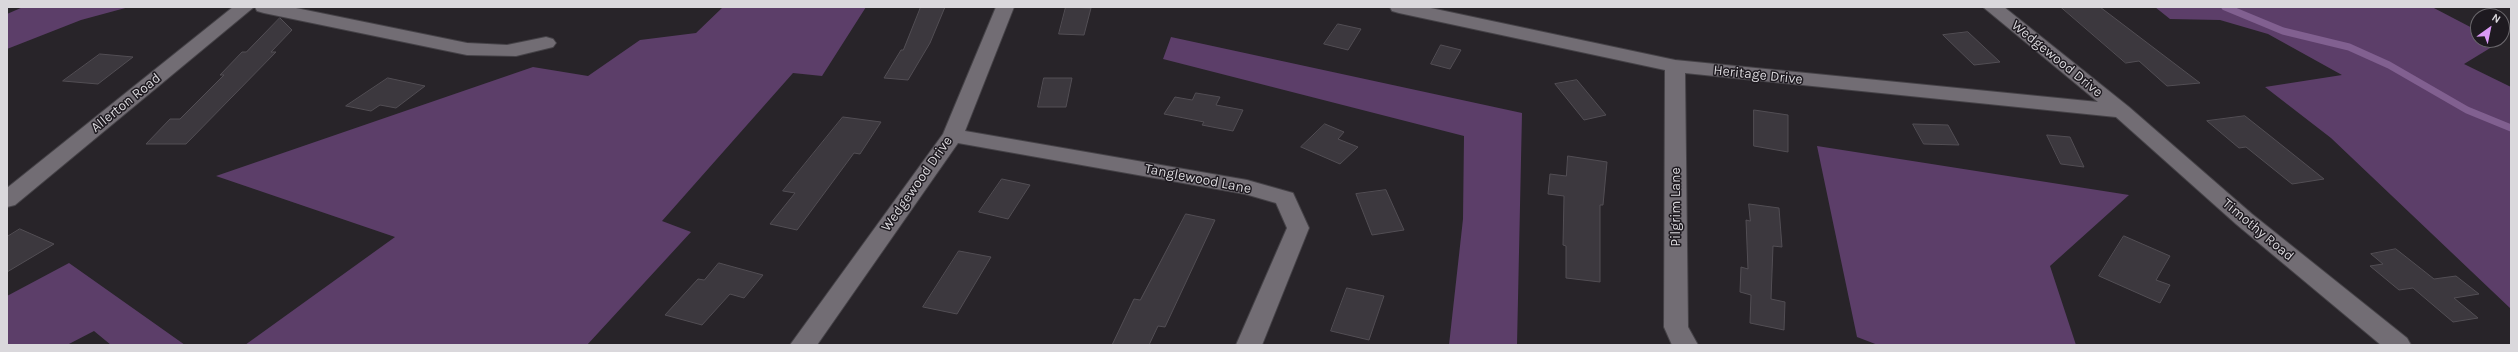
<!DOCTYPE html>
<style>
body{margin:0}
#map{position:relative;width:2518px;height:352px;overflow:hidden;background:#282429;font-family:Karla,sans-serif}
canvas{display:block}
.frame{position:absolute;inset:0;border:8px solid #dad8dc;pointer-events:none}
.north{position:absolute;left:2470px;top:8px;width:40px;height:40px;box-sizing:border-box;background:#1e1a20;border:1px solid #69666b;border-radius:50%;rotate:33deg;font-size:11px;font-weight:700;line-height:16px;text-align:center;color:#dad8dc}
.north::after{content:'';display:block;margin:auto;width:14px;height:18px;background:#da9af6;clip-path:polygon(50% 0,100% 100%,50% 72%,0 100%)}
</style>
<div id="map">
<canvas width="2518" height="352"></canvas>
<div class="frame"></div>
<div class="north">N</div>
</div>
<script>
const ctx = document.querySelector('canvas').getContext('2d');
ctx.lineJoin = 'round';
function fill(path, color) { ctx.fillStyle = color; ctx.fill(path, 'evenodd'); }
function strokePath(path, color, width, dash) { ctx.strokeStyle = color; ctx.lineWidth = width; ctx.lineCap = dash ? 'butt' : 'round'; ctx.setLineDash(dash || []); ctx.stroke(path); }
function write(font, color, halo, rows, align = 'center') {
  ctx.font = font + ' Karla,sans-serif'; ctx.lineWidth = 3; ctx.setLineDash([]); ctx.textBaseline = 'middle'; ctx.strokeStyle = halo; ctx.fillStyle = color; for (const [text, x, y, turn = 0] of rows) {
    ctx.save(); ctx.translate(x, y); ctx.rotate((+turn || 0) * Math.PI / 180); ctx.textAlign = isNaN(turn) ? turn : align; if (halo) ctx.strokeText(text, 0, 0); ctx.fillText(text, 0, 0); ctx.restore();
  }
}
const green = new Path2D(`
 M23,7H129L81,20L7,49V14Z
 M723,7H866L822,76L793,73L662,221L691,232L587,345H245L395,237L216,176L533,67L588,76L640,40L696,33Z
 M2155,7H2432L2478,31V40L2500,42L2464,64L2511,87V309L2331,138L2265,87L2342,75L2268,34L2220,20L2170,19Z
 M1171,37L1522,113L1517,345H1449L1463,219L1464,136L1163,59Z
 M1817,146L2129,195L2050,266L2076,345H1878L1857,337Z
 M69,263L185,345H111L94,331L67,345H7V296Z`);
const stream = new Path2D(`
 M2225,7L2283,31L2349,47L2389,65L2467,110L2511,128`);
const building = new Path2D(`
 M921,7H945L930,43L908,80L884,78L901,50H903Z
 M1066,7L1091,8L1084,35L1059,34Z
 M2061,7H2100L2200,83L2167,86L2139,61L2126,63Z
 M280,18L292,30L271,52H276L186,144H146L170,119H180L224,75H220L242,52H246Z
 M1338,24L1361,29L1348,50L1324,44Z
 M1968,32L2000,62L1974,65L1943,35Z
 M1441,45L1461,50L1450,69L1431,64Z
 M100,54L133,57L98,84L63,81Z
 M388,78L425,86L396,108L380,105L371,111L346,106Z
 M1044,78H1072L1066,107H1038Z
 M1577,80L1606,115L1584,120L1555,84Z
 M1196,93L1220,97L1216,105L1243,110L1233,131L1202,125L1204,122L1164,114L1175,97L1192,100Z
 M1754,110L1788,115V152L1754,146Z
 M2245,116L2269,135L2324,179L2292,184L2246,147L2239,148L2207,121Z
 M843,117L881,122L860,154L854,153L797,230L770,224L795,193L783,191Z
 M1325,124L1344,132L1338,139L1358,147L1340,164L1301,147Z
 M1913,124L1948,125L1959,145L1924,144Z
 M2047,135L2070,137L2084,167L2061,164Z
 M1568,156L1607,162L1603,205H1600V282L1566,278V246L1563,245L1564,196L1548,194L1550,174L1566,176Z
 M1002,179L1030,185L1008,219L979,212Z
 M1386,190L1404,230L1372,235L1356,194Z
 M1749,204L1779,208L1782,247L1773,246L1771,299L1785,302L1784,330L1750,323L1751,295L1740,292L1741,267L1748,269L1746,220L1750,221Z
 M1186,214L1215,220L1165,327L1158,326L1149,345H1112L1134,299L1140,300Z
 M20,229L54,244L7,272V237Z
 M2124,236L2170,256L2156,280L2170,285L2160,303L2099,276Z
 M2396,249L2434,279L2456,276L2479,294L2454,298L2478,318L2453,322L2413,288L2399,290L2370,266L2383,264L2371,254Z
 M959,251L991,257L957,314L923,307Z
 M719,263L763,275L744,298L730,294L702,325L665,315L698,279L704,280Z
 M1347,288L1384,296L1369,340L1331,331Z`);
const minor = new Path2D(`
 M233,7H254L15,205L7,207V188Z
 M255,7H291L467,43L507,45L546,37L553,39L556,43L553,47L516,56L467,55L264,13L257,11Z
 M996,7H1014L965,131L1247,180L1293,193L1309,228L1262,345H1236L1287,228L1276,203L1245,194L958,143L817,345H790L943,134Z
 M1390,7H1426L1675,60L2098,102L1983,7H2004L2129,107L2252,214L2407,338L2411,345H2381L2236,224L2116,117L1685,73L1688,327L1698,345H1672L1664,327L1665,70L1399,13L1392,11Z`);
const streetNames = [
 ["Wedgewood Drive",2057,59,39],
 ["Heritage Drive",1758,75,6],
 ["Allerton Road",126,103,-39],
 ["Tanglewood Lane",1198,179,11],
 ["Wedgewood Drive",917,184,-55],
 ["Pilgrim Lane",1676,207,-90],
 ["Timothy Road",2258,230,40]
];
fill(green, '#5c3e69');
strokePath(stream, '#816090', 7);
fill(building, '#3c383e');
strokePath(building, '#524e54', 1);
strokePath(minor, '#454247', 2);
fill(minor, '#726d74');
write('14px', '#dad8dc', '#1e1a20', streetNames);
</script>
